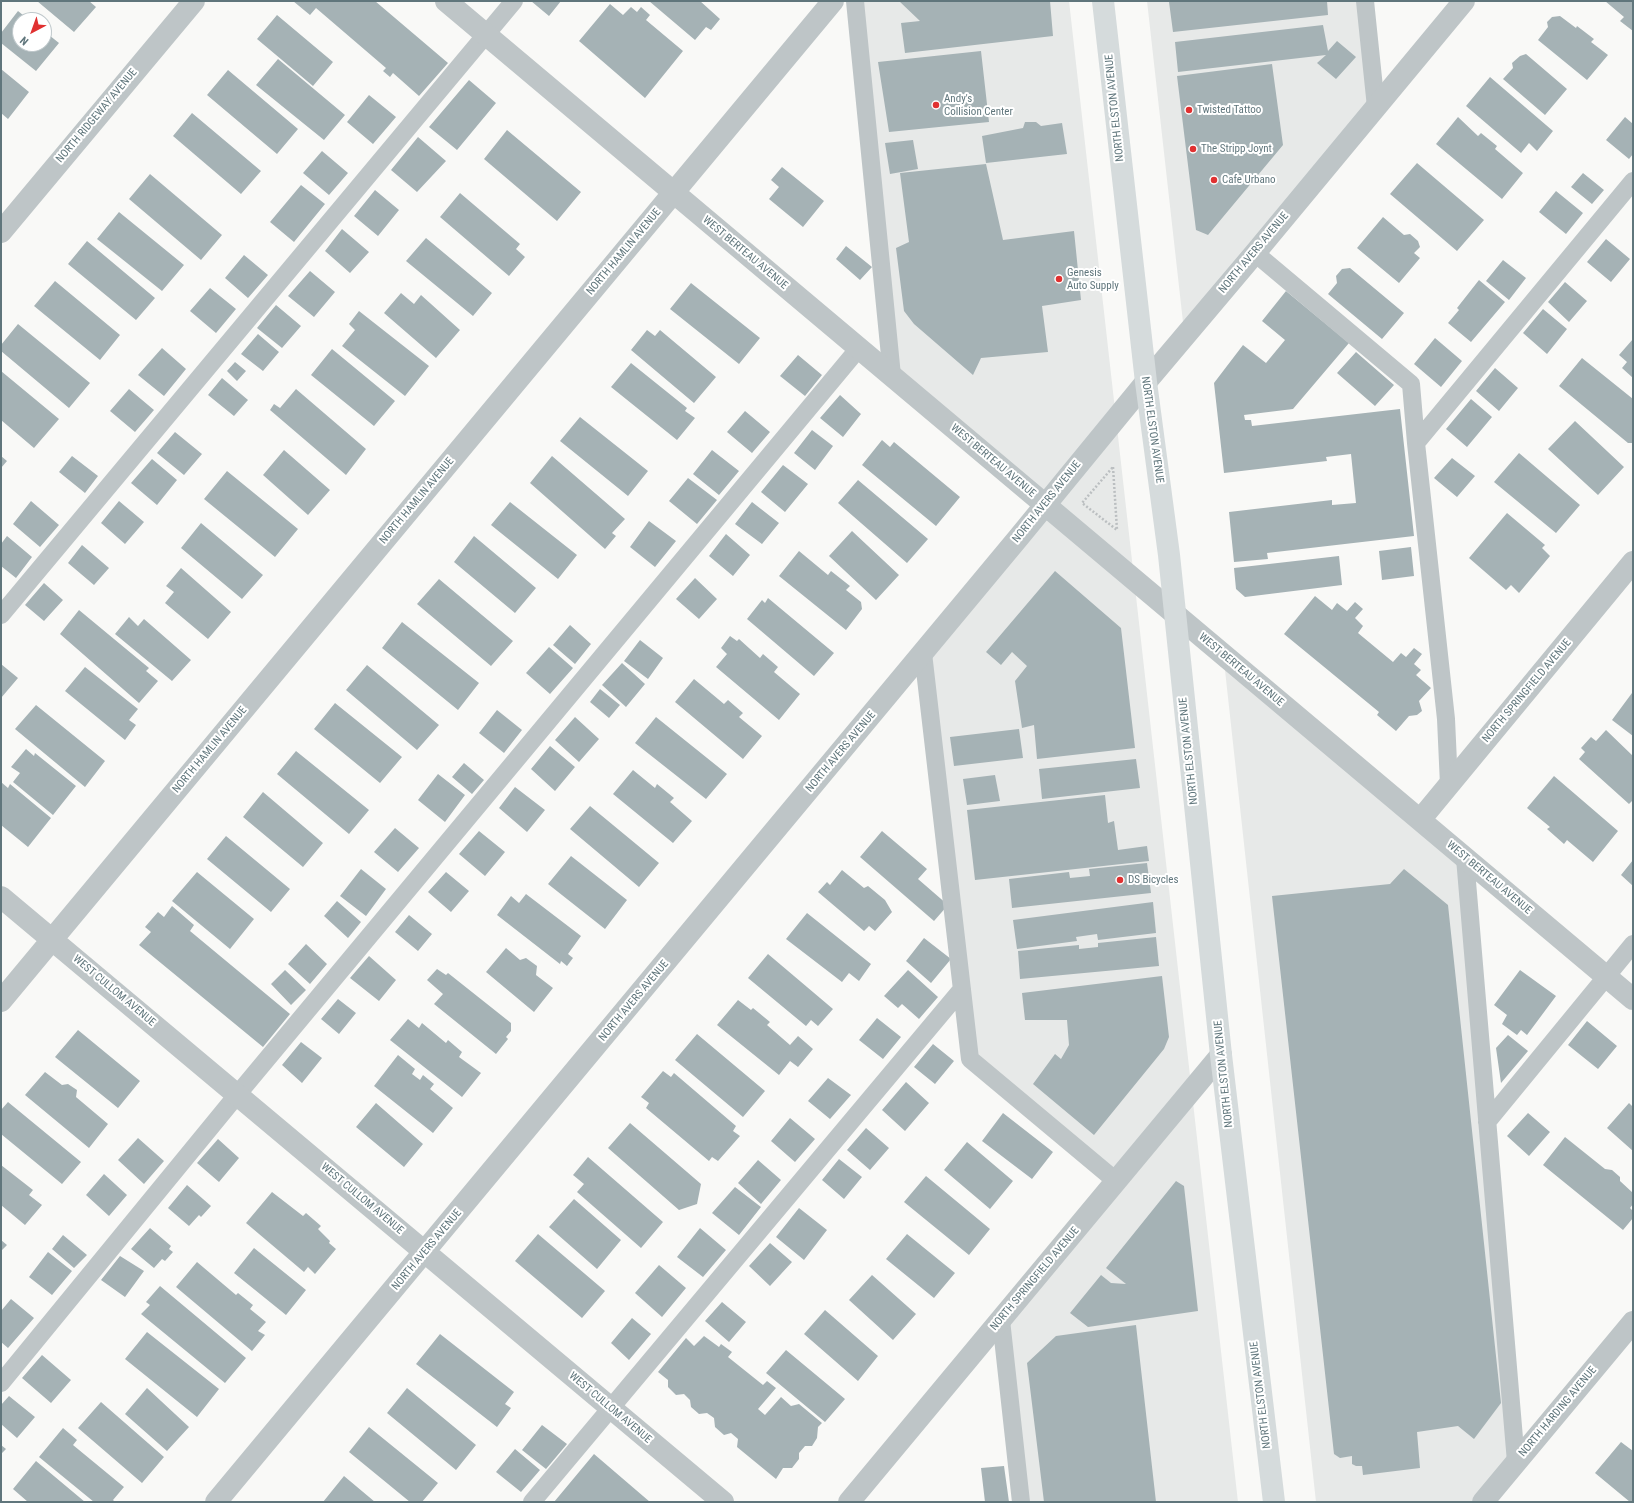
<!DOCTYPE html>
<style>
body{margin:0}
#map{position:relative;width:1634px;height:1503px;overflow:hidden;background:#f9f9f7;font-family:"Roboto Condensed",sans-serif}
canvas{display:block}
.frame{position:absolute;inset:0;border:2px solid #60767c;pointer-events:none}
.north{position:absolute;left:12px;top:12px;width:40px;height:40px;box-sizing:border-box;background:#fff;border:1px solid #bfc8cb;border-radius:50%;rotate:221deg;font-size:11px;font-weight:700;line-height:16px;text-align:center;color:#60767c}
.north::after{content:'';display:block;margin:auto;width:14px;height:18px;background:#e03131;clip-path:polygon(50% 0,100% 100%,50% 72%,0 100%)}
</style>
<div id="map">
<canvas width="1634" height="1503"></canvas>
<div class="frame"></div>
<div class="north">N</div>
</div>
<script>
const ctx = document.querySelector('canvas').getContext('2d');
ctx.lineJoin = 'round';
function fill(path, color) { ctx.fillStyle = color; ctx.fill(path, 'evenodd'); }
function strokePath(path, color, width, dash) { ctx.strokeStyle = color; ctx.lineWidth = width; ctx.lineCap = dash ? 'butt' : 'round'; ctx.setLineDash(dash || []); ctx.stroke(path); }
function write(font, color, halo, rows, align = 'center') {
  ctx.font = font + ' "Roboto Condensed",sans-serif'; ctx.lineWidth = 4; ctx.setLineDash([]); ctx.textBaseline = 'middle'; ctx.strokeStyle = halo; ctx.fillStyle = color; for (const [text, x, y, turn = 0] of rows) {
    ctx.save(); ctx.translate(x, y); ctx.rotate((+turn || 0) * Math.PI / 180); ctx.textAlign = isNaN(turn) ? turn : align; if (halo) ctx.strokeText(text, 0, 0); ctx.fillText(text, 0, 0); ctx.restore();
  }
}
const built = new Path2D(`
 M857,1H1069L1238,1502H1025L1007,1320L1122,1181L974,1056L926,656L1051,506L897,372Z
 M1147,1H1360L1371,105L1184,331Z
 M1224,661L1458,858L1510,1458L1474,1502H1316Z`);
const building = new Path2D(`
 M37,1H89L96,7L74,32Z
 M293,1H375L448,63L419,96L393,73L390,77L383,71L386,68L316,8L310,15Z
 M531,1H561L549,16Z
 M649,1H700L720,19L711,30L706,27L695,40Z
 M899,1H1050L1053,36L905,53L901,23L920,21Z
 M1183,1H1327L1328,15L1173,32L1169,2Z
 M1605,1H1633V31L1620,21L1624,17Z
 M610,4L623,15L631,7L637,12L641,7L650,15L646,20L683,51L645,98L579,41Z
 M18,11L29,20H20V44H44V31L59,43L36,71L1,43V33Z
 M277,15L333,62L313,86L257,39Z
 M1560,16L1576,28L1577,26L1594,39L1591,42L1608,55L1587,80L1538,40L1548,27L1547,22L1552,17Z
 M1323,25L1328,51L1337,41L1356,57L1336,79L1317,63L1326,55L1178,72L1175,42Z
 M981,51L989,122L889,132L878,62Z
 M1526,54L1567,89L1545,115L1503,79L1513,68L1512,63L1520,56Z
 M278,59L345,115L324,140L256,85Z
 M1272,64L1283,145L1208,235L1196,230L1177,76Z
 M1,69L29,92L8,119L1,113Z
 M228,70L298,129L277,154L207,95Z
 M1490,77L1553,131L1537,151L1529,143L1521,153L1466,106Z
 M469,80L496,103L457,150L429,127Z
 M369,95L396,117L373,144L347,122Z
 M192,113L261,171L241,194L173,136Z
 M1458,117L1478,136L1481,133L1497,146L1495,149L1523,173L1502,199L1436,144Z
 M1625,117L1633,124V154L1629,159L1606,140Z
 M1025,122H1036L1041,126L1062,123L1067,154L986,163L982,136L1023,128Z
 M507,130L581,192L557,221L484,159Z
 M418,137L446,161L417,192L391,170Z
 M913,140L918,169L890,174L885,143Z
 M322,151L348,173L329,195L303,173Z
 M1417,163L1484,220L1457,251L1390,194Z
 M986,164L1003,240L1074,231L1081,300L1042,306L1048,352L981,358L973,375L914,324L904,311L896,248L909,242L900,173Z
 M782,167L824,201L803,227L769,199L779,187L771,180Z
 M1583,173L1604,190L1592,204L1571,187Z
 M150,174L222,235L201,260L129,199Z
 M301,185L325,204L294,242L270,222Z
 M375,190L399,210L378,236L354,216Z
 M1556,191L1583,213L1566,234L1539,212Z
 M460,193L520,244L516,249L525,257L509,276L440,217Z
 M119,212L184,265L162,291L97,239Z
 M1383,217L1404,235L1410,234L1418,241L1420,247L1414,253L1420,258L1399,283L1357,248Z
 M342,229L369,252L350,273L325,251Z
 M426,238L492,293L473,316L406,261Z
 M1606,239L1630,259L1611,282L1587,262Z
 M87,241L155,298L136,320L68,264Z
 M846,246L872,267L860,280L836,259Z
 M244,255L268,275L248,298L225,278Z
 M1503,260L1526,278L1509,300L1486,281Z
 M1350,268L1404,313L1382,339L1328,294L1337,283L1336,276L1342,269Z
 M310,271L335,292L314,317L288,296Z
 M1479,280L1505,302L1471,342L1448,323L1459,310L1457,308Z
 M55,281L120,335L100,360L34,306Z
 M1565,282L1587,301L1569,322L1548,302Z
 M691,283L760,338L739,364L670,309Z
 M210,288L236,309L216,333L190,311Z
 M1286,291L1349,343L1293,409L1244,415L1245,420H1251L1252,426L1400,409L1414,536L1267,553L1268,559L1234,562L1229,512L1332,500V505L1356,503L1351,454L1326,457L1327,461L1224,473L1214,383L1243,345L1266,363L1285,340L1262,321Z
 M401,293L414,304L421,295L460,330L436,358L384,313Z
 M276,305L301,326L282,348L257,328Z
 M1543,309L1567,329L1547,354L1523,333Z
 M359,311L429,366L405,396L342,346L355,330L349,324Z
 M18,324L90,383L69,408L1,351V345Z
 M647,330L655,336L660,330L716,377L694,403L631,350Z
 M258,334L279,352L263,371L241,354Z
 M1435,338L1462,361L1441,387L1414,364Z
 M1633,339V378L1622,368L1627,362L1619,355Z
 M162,348L186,369L164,396L138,375Z
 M332,349L395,401L374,426L311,375Z
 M1356,352L1394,385L1375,406L1337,373Z
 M798,355L822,375L805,396L780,376Z
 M1582,358L1633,399V443H1628L1559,386Z
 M235,362L246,371L237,381L227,371Z
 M631,363L687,408L685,411L695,418L677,440L611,387Z
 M1495,368L1518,388L1499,411L1476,391Z
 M1,371L59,419L34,448L1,420Z
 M222,378L248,400L234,416L208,395Z
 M129,389L154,410L135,432L110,411Z
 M296,389L366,449L346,475L270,410L274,404L280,408Z
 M840,395L861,414L843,437L820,418Z
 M1471,399L1492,417L1467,447L1446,429Z
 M745,411L770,432L752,453L727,432Z
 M580,417L648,471L628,496L560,441Z
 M1575,421L1624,467L1598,495L1548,449Z
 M812,430L833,446L815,470L794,453Z
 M175,432L202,454L184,475L157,453Z
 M882,440L890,447L894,442L960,497L936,526L862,465Z
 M284,450L330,490L308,515L263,475Z
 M712,450L739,471L719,495L693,474Z
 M1519,453L1580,505L1556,533L1494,482Z
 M1,456L7,461L1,468Z
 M72,456L98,476L85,493L59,472Z
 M552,456L625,519L612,533L616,536L605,549L530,483Z
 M1452,458L1475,476L1457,497L1434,478Z
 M152,459L177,480L157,505L131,483Z
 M783,465L808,484L785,512L761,492Z
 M227,471L298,529L275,557L204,499Z
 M688,478L717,500L697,524L669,501Z
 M858,480L928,539L907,563L838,503Z
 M31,501L59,525L40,547L13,524Z
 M119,501L144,522L125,544L101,523Z
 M510,502L577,555L558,579L491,525Z
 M752,502L779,523L762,544L735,524Z
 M1507,513L1545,545L1542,548L1550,556L1519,593L1511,585L1506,590L1469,558Z
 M649,521L676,541L655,567L630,547Z
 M201,523L263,575L242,599L181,548Z
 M852,531L899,575L876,600L829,556Z
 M726,534L750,555L733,576L709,556Z
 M7,536L32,557L16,578L1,566V544Z
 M474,536L536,588L515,613L454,562Z
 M82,545L109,568L94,585L68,563Z
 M1411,547L1414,576L1382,580L1379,551Z
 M799,551L828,575L831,571L850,586L846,590L861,602L862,609L846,630L779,576Z
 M1339,556L1342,585L1245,597L1236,589L1234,568Z
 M181,568L231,612L208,639L165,603L174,592L166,586Z
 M1055,571L1121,628L1135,748L1037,759L1034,725L1022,728L1015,681L1027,666L1012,652L1001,665L986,652Z
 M695,578L717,599L699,619L676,599Z
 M439,579L513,641L491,666L417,604Z
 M44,583L63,600L44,621L25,605Z
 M1315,596L1332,610L1337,603L1347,611L1355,602L1363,609L1355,618L1363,626L1358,633L1393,662L1401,653L1406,657L1414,648L1422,654L1414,664L1421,670L1416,675L1431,688L1419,701L1422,711L1417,715L1409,716L1396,731L1377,715L1379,712L1284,634Z
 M768,598L834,653L814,676L747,619L762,600L765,603Z
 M79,610L149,668L146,671L158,681L139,703L60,634Z
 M129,617L138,626L144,619L191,660L172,681L115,634Z
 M402,622L479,683L458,710L382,648Z
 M570,625L591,644L575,664L553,645Z
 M730,636L737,641L739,639L760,658L763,654L778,667L774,672L800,694L779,720L716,667L727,654L721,648Z
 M640,640L663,658L648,679L624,661Z
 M549,647L573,668L550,694L526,673Z
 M622,663L645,684L626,707L602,685Z
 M1,664L18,678L1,698Z
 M367,665L439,725L417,750L346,690Z
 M85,667L138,709L129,720L136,725L125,740L65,691Z
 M694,679L724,704L728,700L743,713L739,717L762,736L743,759L675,702Z
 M600,689L620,705L609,718L590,702Z
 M1632,693L1633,694V736L1612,720Z
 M335,703L402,757L380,783L314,729Z
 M36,705L105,761L85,787L15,729Z
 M497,710L522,730L504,753L479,733Z
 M575,717L599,739L579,762L555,740Z
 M656,717L727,774L706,799L635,743Z
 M1019,729L1023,758L954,766L950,737Z
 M1606,730L1633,756V800L1629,804L1579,759L1585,752L1581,748L1591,737L1596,741Z
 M550,746L575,767L555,791L531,769Z
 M26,749L34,756L35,753L76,786L53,815L13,782L20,773L11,767Z
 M296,751L369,810L349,834L277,774Z
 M1136,759L1140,788L1042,799L1039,769Z
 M464,763L484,780L472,794L452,777Z
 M633,770L655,788L657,784L674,798L670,802L692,821L673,843L613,794Z
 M438,774L465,795L445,822L418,800Z
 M995,775L1000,801L967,805L963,779Z
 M1554,776L1618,831L1593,862L1567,840L1564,844L1547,829L1550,827L1527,808Z
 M1,782L8,788L10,784L51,818L28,847L1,825Z
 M515,787L545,810L527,832L499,808Z
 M263,792L323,843L303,867L243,817Z
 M1105,795L1108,823L1114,821L1118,850L1147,846L1149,861L975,880L967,810Z
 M590,806L659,863L639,887L570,829Z
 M395,828L419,848L398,872L374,852Z
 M479,831L505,852L485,876L459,854Z
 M882,831L927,869L918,879L948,905L934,921L860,857Z
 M226,836L290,889L271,912L207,859Z
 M571,856L627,900L605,929L548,884Z
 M1633,860V886L1621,875Z
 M1147,863L1151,893L1012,908L1009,879L1069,872L1070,878L1090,876L1089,869Z
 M361,869L386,889L366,916L340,896Z
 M1404,869L1448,905L1501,1403L1474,1439L1458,1426L1417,1432L1420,1468L1363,1475L1362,1466H1356L1352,1464V1456L1340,1458L1334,1454L1272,896L1390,884Z
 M842,870L864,888L868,886L885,900L892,912L875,931L869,926L864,931L818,892L827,882L830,885Z
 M197,872L254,919L230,949L172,901Z
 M446,872L469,891L451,912L428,892Z
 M526,894L581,936L568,954L573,958L567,966L561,961L560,964L497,915L511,896L519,903Z
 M337,901L361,922L348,938L324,916Z
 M1153,902L1156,933L1098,940L1097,934L1076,937L1077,941L1017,949L1013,920Z
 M172,906L194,925L190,931L290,1014L263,1047L139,945L151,932L145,927L158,912L164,917Z
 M807,913L871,964L859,981L849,973L842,982L786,939Z
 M409,915L432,934L418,951L395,932Z
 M1156,937L1159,966L1020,979L1018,951L1079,945V949L1098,947V943Z
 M924,938L951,959L931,983L906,961Z
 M306,944L327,964L310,984L288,964Z
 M506,948L520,960L526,958L537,966L536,975L553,988L534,1012L486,972Z
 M768,954L833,1009L818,1026L811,1020L806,1026L748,978Z
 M369,956L396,980L379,1001L350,978Z
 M437,969L446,975L448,973L511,1023V1031L506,1037L508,1039L496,1054L434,1004L443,994L427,980Z
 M285,970L306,990L291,1005L271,984Z
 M908,970L938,997L919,1019L902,1004L898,1008L884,996Z
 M1520,970L1556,996L1527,1035L1521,1030L1517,1035L1502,1024L1507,1015L1494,1005Z
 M1162,976L1169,1037L1164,1049L1094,1135L1033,1084L1055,1054L1061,1059L1069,1045L1067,1020H1025L1022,993Z
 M338,999L356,1013L339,1034L321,1019Z
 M738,1000L751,1010L753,1008L770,1022L767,1025L790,1045L798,1036L813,1049L798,1067L790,1061L779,1075L717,1025Z
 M877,1018L901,1037L883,1059L859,1040Z
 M408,1019L419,1028L422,1023L446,1043L448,1040L462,1052L459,1057L481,1073L462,1097L390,1040Z
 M1587,1021L1617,1046L1598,1069L1568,1045Z
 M78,1030L140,1081L118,1108L55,1057Z
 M697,1034L765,1091L743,1117L675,1060Z
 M1508,1035L1528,1051L1501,1083L1496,1048Z
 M301,1042L322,1058L302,1083L282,1065Z
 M933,1044L954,1061L935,1084L914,1067Z
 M398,1055L415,1069L412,1074L420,1080L423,1075L434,1084L430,1089L453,1108L433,1133L374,1086Z
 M663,1071L671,1077L674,1073L736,1126L733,1131L740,1136L718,1161L712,1157L709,1161L646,1108L649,1103L641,1097Z
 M45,1072L62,1085L68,1084L77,1090L76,1097L108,1124L89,1148L25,1095Z
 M828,1078L851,1095L830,1119L808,1101Z
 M906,1082L929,1103L905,1131L882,1110Z
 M8,1102L81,1162L62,1184L1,1134V1110Z
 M376,1103L423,1144L404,1167L356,1127Z
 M1629,1103L1633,1107V1151L1607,1128Z
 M1003,1113L1053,1152L1032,1179L982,1141Z
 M1528,1113L1550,1132L1529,1156L1507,1136Z
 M790,1118L815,1139L795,1162L771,1141Z
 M630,1123L701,1184L697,1204L679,1210L608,1148Z
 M866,1128L889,1148L870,1170L847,1150Z
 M1565,1137L1605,1169L1612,1170L1620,1177V1181L1633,1193V1204L1630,1208L1633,1211V1218L1623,1230L1543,1165Z
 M138,1138L164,1161L144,1184L118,1160Z
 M218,1139L239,1158L219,1182L197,1163Z
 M967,1142L1013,1181L990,1209L944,1170Z
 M588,1157L663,1222L641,1248L577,1192L584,1184L573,1175Z
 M839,1159L862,1177L844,1199L822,1180Z
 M758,1160L781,1180L761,1204L738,1183Z
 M1,1165L33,1190L29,1195L42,1205L25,1225L1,1205Z
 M104,1174L127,1195L109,1216L86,1195Z
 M926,1176L990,1229L969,1255L904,1202Z
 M1176,1181L1184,1186L1198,1311L1088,1327L1070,1313L1101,1275L1111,1283L1126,1284L1106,1268Z
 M187,1185L211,1206L201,1217L199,1215L189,1226L168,1208Z
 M735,1187L761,1207L739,1235L712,1213Z
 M272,1192L303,1216L306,1213L321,1226L318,1229L330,1241L329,1243L336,1249L315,1274L308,1267L304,1272L246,1223Z
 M574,1199L621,1240L597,1269L549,1227Z
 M799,1208L827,1230L804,1260L776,1237Z
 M150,1228L171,1246L169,1249L173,1252L165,1261L162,1259L154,1268L131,1249Z
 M700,1228L726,1250L703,1277L677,1257Z
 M538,1234L605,1291L582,1318L515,1261Z
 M907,1234L955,1273L934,1298L886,1259Z
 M63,1235L87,1255L74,1268L52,1249Z
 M1,1240L7,1245L1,1251Z
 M770,1243L792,1262L770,1286L749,1266Z
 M254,1248L306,1290L286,1315L234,1273Z
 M48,1252L72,1271L52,1295L29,1277Z
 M120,1256L144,1271L125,1297L101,1280Z
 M197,1262L236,1295L238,1293L253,1305L250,1309L266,1322L258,1331L265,1335L252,1351L176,1287Z
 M659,1265L686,1288L662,1317L635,1293Z
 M872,1275L916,1314L893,1340L849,1300Z
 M160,1286L246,1358L225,1383L141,1314L150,1305L146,1302Z
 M11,1299L34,1318L8,1348L1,1342V1311Z
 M722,1302L746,1322L729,1342L705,1321Z
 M825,1310L878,1356L858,1381L804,1334Z
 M632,1318L651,1334L629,1360L611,1343Z
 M1136,1325L1156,1502H1044L1027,1363L1056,1336Z
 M147,1332L219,1389L197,1417L125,1359Z
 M440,1334L514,1392L505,1404L511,1408L497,1427L416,1364Z
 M704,1336L719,1347L721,1344L732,1352L728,1357L763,1385L767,1381L776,1388L758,1409L765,1415L781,1397L791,1406L799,1404L822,1423L818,1427L817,1438L812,1446H805L799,1453V1459L792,1468H783L776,1479L737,1447L738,1439L731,1433L724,1435L715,1427L714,1418L707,1413L699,1414L691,1407L690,1400L684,1394L676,1395L668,1387V1380L658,1372L686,1338L694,1346Z
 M786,1350L845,1399L825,1422L766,1373Z
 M42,1355L71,1380L51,1403L22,1378Z
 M147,1388L189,1427L167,1451L125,1414Z
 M407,1388L476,1445L456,1470L387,1413Z
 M9,1396L35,1417L17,1438L1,1424V1405Z
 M101,1402L164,1457L142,1483L78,1428Z
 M542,1425L567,1444L546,1469L522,1450Z
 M369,1427L438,1483L422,1502H410L349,1452Z
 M63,1428L77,1440L73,1445L124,1487L113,1500L115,1502H94L39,1457Z
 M1621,1442L1633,1451V1502H1630L1595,1473Z
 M1,1445L6,1449L1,1454Z
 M515,1449L540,1470L521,1492L496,1472Z
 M594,1454L650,1502H554Z
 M36,1461L85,1502H28L13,1489Z
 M1004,1466L1009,1502H985L981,1468Z
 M344,1476L375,1502H323Z`);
const path = new Path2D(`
 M1113,467L1117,530L1082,503Z`);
const lane = new Path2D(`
 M855,1L892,376
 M1365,1L1376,107
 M1255,253L1411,384L1416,443L1446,719L1449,785
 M1416,443L1633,181
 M1,615L514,1
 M923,653L970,1059L1116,1181
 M1465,858L1516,1462
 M1487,1122L1633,944
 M1001,1320L1021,1502
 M1,1383L237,1095L859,348
 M532,1502L962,989`);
const street = new Path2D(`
 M446,1L1633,999
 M1,232L194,1
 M1420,820L1633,562
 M1,897L723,1502
 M1,1001L833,1
 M216,1502L1019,537L1146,382L1255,253L1464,1
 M849,1502L1221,1055
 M1483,1502L1633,1322`);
const secondary = new Path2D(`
 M1103,1L1146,382L1169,555L1221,1055L1274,1502`);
const markers = [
 [936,105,4,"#e03131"],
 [1189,110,4,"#e03131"],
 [1193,149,4,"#e03131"],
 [1214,180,4,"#e03131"],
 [1059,279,4,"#e03131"],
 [1120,880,4,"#e03131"]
];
const poiNames = [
 ["Andy's",944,99],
 ["Collision Center",944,112],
 ["Twisted Tattoo",1197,110],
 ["The Stripp Joynt",1201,149],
 ["Cafe Urbano",1222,180],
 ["Genesis",1067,273],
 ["Auto Supply",1067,286],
 ["DS Bicycles",1128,880]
];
const streetNames = [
 ["NORTH ELSTON AVENUE",1115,108,-96],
 ["NORTH RIDGEWAY AVENUE",97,116,-50],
 ["NORTH HAMLIN AVENUE",624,252,-50],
 ["WEST BERTEAU AVENUE",745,253,40],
 ["NORTH AVERS AVENUE",1254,253,-50],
 ["NORTH ELSTON AVENUE",1152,430,82],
 ["WEST BERTEAU AVENUE",993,461,40],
 ["NORTH HAMLIN AVENUE",417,501,-50],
 ["NORTH AVERS AVENUE",1047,502,-51],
 ["WEST BERTEAU AVENUE",1241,670,40],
 ["NORTH SPRINGFIELD AVENUE",1527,691,-50],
 ["NORTH HAMLIN AVENUE",210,750,-50],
 ["NORTH ELSTON AVENUE",1189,751,-96],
 ["NORTH AVERS AVENUE",841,752,-50],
 ["WEST BERTEAU AVENUE",1489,878,40],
 ["WEST CULLOM AVENUE",114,991,40],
 ["NORTH AVERS AVENUE",634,1001,-50],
 ["NORTH ELSTON AVENUE",1224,1074,-96],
 ["WEST CULLOM AVENUE",362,1199,40],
 ["NORTH AVERS AVENUE",427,1250,-50],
 ["NORTH SPRINGFIELD AVENUE",1035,1279,-50],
 ["NORTH ELSTON AVENUE",1261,1395,-97],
 ["WEST CULLOM AVENUE",610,1408,40],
 ["NORTH HARDING AVENUE",1558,1412,-50]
];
fill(built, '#e7e9e8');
fill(building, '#a5b2b5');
strokePath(path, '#bbbfc1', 2.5, [2, 2]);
strokePath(lane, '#bec5c7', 18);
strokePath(street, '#bec5c7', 22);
strokePath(secondary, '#d5dbdc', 22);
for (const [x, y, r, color] of markers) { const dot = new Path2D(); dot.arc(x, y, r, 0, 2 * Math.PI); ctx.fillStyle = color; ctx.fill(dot); strokePath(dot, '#fff', 1.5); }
write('11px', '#60767c', '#fff', poiNames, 'left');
write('11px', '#60767c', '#fff', streetNames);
</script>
